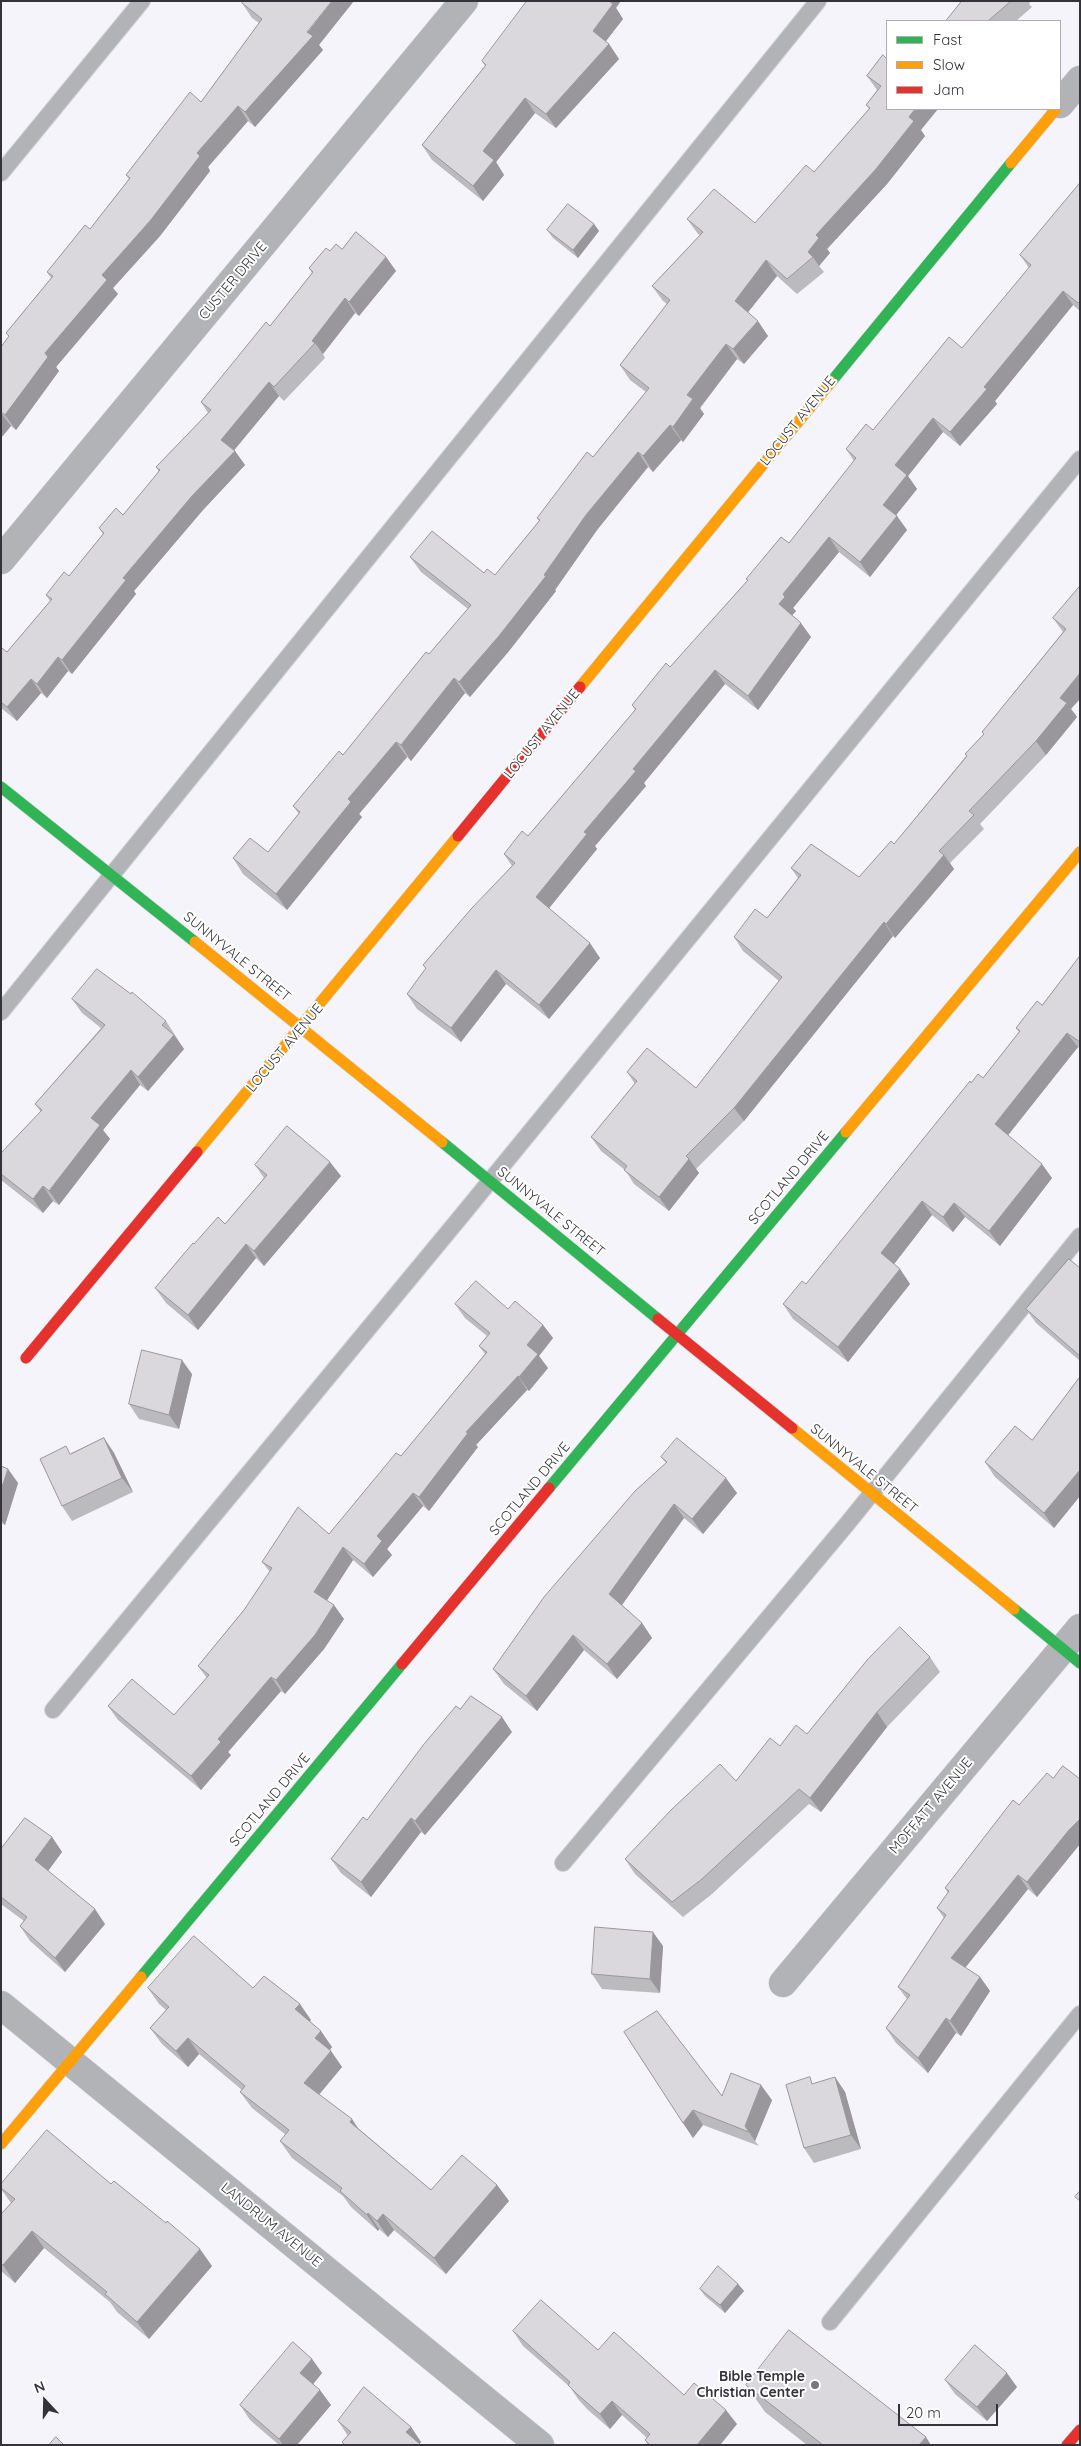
<!DOCTYPE html>
<style>
body{margin:0}
#map{position:relative;width:1081px;height:2446px;overflow:hidden;background:#f5f4fa;font-family:Quicksand,sans-serif}
canvas{display:block}
.frame{position:absolute;inset:0;border:2px solid #34333a;pointer-events:none}
.legend{position:absolute;left:886px;top:20px;width:175px;height:90px;box-sizing:border-box;background:#fff;border:1px solid #aeadb0;margin:0;padding:6px 9px;list-style:none;font-size:15px;color:#34333a}
.legend li{display:flex;align-items:center;gap:10px;height:25px}
.legend b{width:25px;border:1px solid #aeadb0}
.north{position:absolute;left:20px;top:2376px;width:50px;height:50px;-webkit-text-stroke:4px #fff;paint-order:stroke;rotate:339deg;font-size:14px;font-weight:700;line-height:20px;text-align:center;color:#34333a}
.north::after{content:'';display:block;margin:auto;width:18px;height:22px;background:#34333a;clip-path:polygon(50% 0,100% 100%,50% 72%,0 100%)}
.scale{position:absolute;left:898px;top:2404px;width:100px;height:22px;box-sizing:border-box;border:2px solid #34333a;border-top:0;padding-left:6px;font-size:15px;line-height:18px;white-space:nowrap;color:#34333a;-webkit-text-stroke:4px #fff;paint-order:stroke}
</style>
<div id="map">
<canvas width="1081" height="2446"></canvas>
<div class="frame"></div>
<ul class="legend">
<li><b style="height:6px;background:#30b455"></b>Fast</li>
<li><b style="height:6px;background:#ff9f0a"></b>Slow</li>
<li><b style="height:6px;background:#e5322d"></b>Jam</li>
</ul>
<div class="north">N</div>
<div class="scale">20 m</div>
</div>
<script>
const ctx = document.querySelector('canvas').getContext('2d');
ctx.lineJoin = 'round';
function strokePath(path, color, width, dash) { ctx.strokeStyle = color; ctx.lineWidth = width; ctx.lineCap = dash ? 'butt' : 'round'; ctx.setLineDash(dash || []); ctx.stroke(path); }
function fill(path, color) { ctx.fillStyle = color; ctx.fill(path, 'evenodd'); }
function write(font, color, halo, rows, align = 'center') {
  ctx.font = font + ' Quicksand,sans-serif'; ctx.lineWidth = 4; ctx.setLineDash([]); ctx.textBaseline = 'middle'; ctx.strokeStyle = halo; ctx.fillStyle = color; for (const [text, x, y, turn = 0] of rows) {
    ctx.save(); ctx.translate(x, y); ctx.rotate((+turn || 0) * Math.PI / 180); ctx.textAlign = isNaN(turn) ? turn : align; if (halo) ctx.strokeText(text, 0, 0); ctx.fillText(text, 0, 0); ctx.restore();
  }
}
const lane = new Path2D(`
 M1,173L142,1
 M1,1012L818,1
 M53,1710L463,1214L1080,459
 M563,1863L847,1524L1080,1236
 M830,2322L1080,2014`);
const street = new Path2D(`
 M1060,104L1080,80
 M1,560L464,1
 M783,1983L1080,1628
 M1,2005L540,2445`);
const fast = new Path2D(`
 M831,382L1011,163
 M1,787L195,942
 M442,1142L658,1319
 M549,1488L846,1132
 M1014,1609L1080,1663
 M141,1977L402,1664`);
const slow = new Path2D(`
 M1011,163L1056,109
 M580,687L831,382
 M195,942L442,1142
 M846,1132L1080,852
 M197,1152L458,836
 M792,1428L1014,1609
 M1,2144L141,1977`);
const jam = new Path2D(`
 M458,836L580,687
 M658,1319L792,1428
 M26,1358L197,1152
 M402,1664L549,1488
 M1067,2445L1080,2430`);
const wall = new Path2D(`
 M962,1H1031L1029,4L1032,7L1016,21H946Z
 M242,3L319,45L323,50L255,127L248,121L208,167L210,171L160,236L113,288L118,294L56,367L59,371L16,430L11,426L1,438V347L9,337L6,333L51,278L47,272L90,229L129,179L126,175L201,102L259,23L252,18Z
 M616,8L623,19L605,42L609,44L619,59L556,128L535,113L496,162L504,175L483,201L432,160L422,145L485,66L482,61Z
 M883,55L921,130L925,136L887,184L827,249L830,253L819,266L824,272L797,294L777,276L748,312L768,336L744,364L737,359L700,408L704,414L683,442L681,440L653,472L648,467L597,530L555,590L556,591L509,651L470,697L465,693L411,761L407,757L359,814L362,817L287,910L243,874L233,858L268,852L299,814L293,806L343,755L468,609L421,572L410,557L495,575L539,521L537,518L593,457L646,392L630,380L620,365L667,304L663,301L652,286L700,235L698,234L687,219L755,223L814,172L869,109L866,105L877,90L867,76Z
 M1080,183V311L1073,305L995,401L997,404L960,446L943,432L908,476L917,489L896,515L907,530L870,577L839,552L793,608L796,611L792,615L811,637L758,710L725,684L644,783L646,786L595,846L597,849L549,908L600,958L549,1019L506,984L461,1042L417,1009L407,994L426,969L423,965L512,866L504,854L528,836L635,710L632,705L670,667L748,581L746,579L789,543L854,461L846,449L873,430L962,348L1029,268L1020,255Z
 M594,224L599,231L578,258L553,238L547,230Z
 M342,249L386,257L396,271L359,316L355,313L323,354L325,358L284,401L279,396L234,450L245,465L203,510L134,591L136,594L72,674L68,671L47,698L41,693L17,721L1,708V650L7,652L50,601L46,595L69,576L103,534L99,528L123,515L159,472L156,467L208,413L201,402L270,326L312,273L309,268L330,251Z
 M1080,586L1071,709L1077,717L1046,755L980,824L984,829L950,863L954,869L895,938L893,936L744,1121L696,1169L699,1173L669,1211L634,1184L625,1170L601,1151L591,1137L635,1084L627,1072L696,1088L779,981L743,951L734,937L767,918L798,878L791,868L859,877L894,844L966,756L965,754L984,734L982,732L1063,632L1053,618Z
 M1080,956V1049L1078,1047L1008,1135L1052,1178L1000,1246L965,1217L953,1232L932,1215L894,1264L900,1269L910,1284L848,1362L793,1319L783,1304L806,1284L971,1083L983,1078L1019,1032L1016,1028L1042,1005Z
 M72,999L166,1021L184,1049L148,1091L140,1085L103,1130L110,1139L59,1205L53,1201L43,1213L1,1180V1153L41,1112L35,1104L101,1028L82,1013Z
 M255,1165L341,1176L264,1266L256,1258L198,1330L166,1303L155,1288L194,1244L225,1224L264,1178Z
 M1080,1268V1361L1036,1323L1026,1309Z
 M455,1304L508,1309L543,1325L553,1338L539,1356L548,1368L529,1391L527,1390L476,1445L478,1447L429,1511L423,1506L387,1549L392,1555L373,1577L353,1560L327,1600L344,1619L324,1649L285,1694L281,1691L228,1752L231,1755L201,1790L118,1720L108,1706L174,1715L207,1678L198,1666L244,1610L270,1572L262,1562L329,1534L401,1456L485,1354L479,1346L487,1336L465,1318Z
 M192,1374L179,1429L139,1419L129,1404Z
 M1080,1377V1496L1054,1528L995,1477L985,1462L1032,1440Z
 M104,1438L114,1453L133,1492L72,1521L62,1506L71,1453Z
 M661,1457L737,1493L703,1534L684,1518L622,1605L642,1623L652,1638L617,1679L584,1650L537,1711L504,1684L493,1669L666,1463Z
 M1,1466L8,1469L18,1483L5,1525L1,1523Z
 M930,1657L940,1672L887,1727L821,1812L809,1804L712,1894L683,1917L635,1874L625,1859L736,1781L780,1746L807,1734Z
 M460,1709L512,1732L425,1835L421,1832L371,1897L341,1873L331,1859L367,1820Z
 M1053,1778L1080,1779V1844L1037,1897L1028,1889L965,1968L980,1977L990,1991L961,2036L956,2033L928,2073L896,2043L886,2028L907,1999L898,1987L944,1918L937,1908L948,1893L945,1888L1019,1805Z
 M52,1837L62,1852L48,1871L105,1924L65,1972L30,1941L20,1926L24,1921L1,1904V1849Z
 M663,1946L660,1993L602,1989L592,1974Z
 M148,1988H253L311,2020L310,2021L332,2047L330,2050L342,2067L319,2095L431,2190L497,2185L509,2201L446,2274L394,2230L388,2237L379,2229L378,2231L351,2207L343,2196L292,2158L280,2141L286,2135L252,2108L240,2092L242,2090L199,2054L188,2067L162,2044L150,2028L166,2010L159,2004Z
 M624,2032L722,2096L772,2100L755,2141L759,2146L703,2125L693,2138Z
 M835,2077L845,2092L861,2149L814,2163L804,2148Z
 M1,2184H111L212,2266L149,2339L117,2312L110,2302L44,2248L15,2283L1,2271V2214L11,2203L1,2189Z
 M738,2284L744,2291L725,2313L705,2296L700,2289Z
 M513,2331L598,2350L684,2395L737,2424L720,2445H648L645,2440L647,2438L622,2415L610,2429L587,2409L578,2399L570,2387L523,2346Z
 M312,2359L322,2373L313,2384L331,2405L297,2445H279L250,2420L240,2405Z
 M945,2380L1017,2387L987,2421L955,2394Z
 M746,2385L931,2445H807L765,2412Z
 M338,2421L411,2427L421,2442L420,2444L421,2445H344L342,2442L348,2436Z`);
const shadedWall = new Path2D(`
 M332,1H354L319,45L323,50L255,127L245,112Z
 M606,1H621L616,8L623,19L603,45L593,31Z
 M609,44L619,59L556,128L546,114Z
 M525,98L535,113L496,162L504,175L483,201L473,186L483,151Z
 M238,106L248,121L208,167L210,171L160,236L113,288L118,294L56,367L59,371L16,430L5,415L45,353L102,275L197,153Z
 M915,109H938L921,130L925,136L887,184L827,249L830,253L819,266L813,257L808,252L816,235Z
 M594,224L599,231L578,258L573,250Z
 M386,257L396,271L359,316L349,302Z
 M766,260L777,276L745,316L735,301Z
 M1063,291L1073,305L995,401L997,404L960,446L950,432L984,387Z
 M345,298L355,313L323,354L315,343L312,341Z
 M758,321L768,336L744,364L733,349Z
 M726,344L737,359L700,408L704,414L683,442L673,427L687,395Z
 M269,382L279,396L231,454L221,440Z
 M1,413L11,426L1,438Z
 M933,418L943,432L908,476L917,489L893,519L883,505L895,465Z
 M670,425L681,440L653,472L643,456Z
 M235,451L245,465L203,510L134,591L136,594L72,674L62,660L123,578L192,496Z
 M638,452L648,467L597,530L555,590L556,591L509,651L470,697L459,682L544,575L586,515Z
 M897,516L907,530L870,577L860,562Z
 M829,537L839,552L793,608L796,611L789,619L779,604L783,594Z
 M801,623L811,637L758,710L748,696Z
 M58,657L68,671L47,698L37,684Z
 M715,670L725,684L644,783L646,786L595,846L597,849L546,912L536,897L584,832L633,769Z
 M1080,673V699L1071,709L1077,717L1046,755L1036,741L1060,698Z
 M454,678L465,693L411,761L401,745Z
 M31,679L41,693L17,721L7,707Z
 M396,742L407,757L359,814L362,817L287,910L276,894L348,799Z
 M944,855L954,869L895,938L886,924Z
 M884,922L893,936L744,1121L734,1108Z
 M590,943L600,958L549,1019L539,1005Z
 M496,970L506,984L461,1042L451,1028Z
 M1067,1033L1078,1047L1005,1139L995,1124Z
 M174,1035L184,1049L148,1091L138,1077Z
 M131,1070L140,1085L103,1130L110,1139L59,1205L49,1191L91,1118Z
 M689,1159L699,1173L669,1211L659,1197Z
 M330,1162L341,1176L264,1266L254,1251Z
 M1042,1164L1052,1178L1000,1246L989,1231Z
 M43,1186L53,1201L43,1213L33,1199Z
 M922,1201L932,1215L891,1268L881,1253Z
 M954,1203L965,1217L953,1232L943,1217Z
 M246,1244L256,1258L198,1330L188,1315Z
 M900,1269L910,1284L848,1362L838,1347Z
 M543,1325L553,1338L539,1356L548,1368L529,1391L519,1377L527,1345Z
 M182,1360L192,1374L179,1429L169,1415Z
 M518,1376L527,1390L476,1445L478,1447L429,1511L419,1497L466,1432Z
 M104,1438L114,1453L133,1492L122,1478Z
 M8,1469L18,1483L5,1525L1,1519V1490Z
 M1080,1470V1496L1054,1528L1044,1513Z
 M726,1478L737,1493L703,1534L692,1519Z
 M413,1493L423,1506L387,1549L392,1555L373,1577L364,1564L377,1536Z
 M674,1504L684,1518L619,1609L609,1594Z
 M343,1547L353,1560L324,1605L314,1592Z
 M334,1605L344,1619L324,1649L285,1694L276,1680Z
 M642,1623L652,1638L617,1679L607,1664Z
 M573,1635L584,1650L537,1711L526,1696Z
 M271,1677L281,1691L228,1752L231,1755L201,1790L191,1776L218,1739Z
 M877,1712L887,1727L821,1812L810,1798Z
 M502,1717L512,1732L425,1835L415,1821Z
 M411,1818L421,1832L371,1897L361,1882Z
 M1080,1819V1844L1037,1897L1027,1882L1069,1830Z
 M52,1837L62,1852L45,1875L35,1860Z
 M1018,1875L1028,1889L961,1973L951,1958Z
 M95,1909L105,1924L65,1972L55,1958Z
 M653,1932L663,1946L660,1993L650,1979Z
 M980,1977L990,1991L961,2036L950,2021Z
 M300,2004L311,2020L307,2025L295,2009Z
 M946,2018L956,2033L928,2073L918,2058Z
 M321,2031L332,2047L327,2054L315,2038Z
 M188,2038L199,2054L188,2067L176,2051Z
 M331,2051L342,2067L315,2099L304,2083Z
 M835,2077L845,2092L861,2149L851,2135Z
 M761,2085L772,2100L755,2141L745,2126Z
 M693,2110L703,2125L693,2138L683,2123Z
 M352,2119L363,2136L350,2122Z
 M497,2185L509,2201L446,2274L434,2258Z
 M368,2213L379,2229L378,2231L367,2215Z
 M383,2214L394,2230L388,2237L377,2221Z
 M32,2231L44,2248L15,2283L3,2265Z
 M200,2249L212,2266L149,2339L137,2322Z
 M738,2284L744,2291L725,2313L720,2305Z
 M312,2359L322,2373L310,2388L300,2373Z
 M1007,2373L1017,2387L987,2421L977,2407Z
 M320,2390L331,2405L297,2445H283L279,2439Z
 M612,2401L622,2415L610,2429L600,2414Z
 M726,2410L737,2424L720,2445H697Z
 M411,2427L421,2442L419,2445L406,2432Z
 M926,2437L931,2445H919Z`);
const building = new Path2D(`
 M244,1H332L307,32L313,36L245,112L238,106L197,153L200,156L150,221L102,275L107,280L45,353L48,357L5,415L1,412V347L9,336L6,333L53,276L47,272L85,225L90,229L130,178L126,175L190,92L201,102L262,19L242,3Z
 M527,1H609L613,4L593,31L609,44L546,114L525,98L483,151L494,160L473,186L422,145L486,65L482,61Z
 M962,1H1011L988,21H946Z
 M883,55L887,59V109H915L909,117L914,121L876,169L816,235L819,238L808,252L813,257L787,279L766,260L735,301L758,321L733,349L726,344L687,395L693,399L673,427L670,425L643,456L638,452L586,515L544,575L546,576L499,636L459,682L454,678L401,745L396,742L348,799L351,802L276,894L233,858L250,838L268,852L300,812L293,806L339,751L343,755L426,652L429,654L471,605L410,557L432,531L484,573L487,569L495,575L540,520L537,518L587,452L593,457L649,388L620,365L670,300L652,286L703,232L687,219L714,189L755,223L806,165L814,172L870,108L866,105L881,86L867,76Z
 M1080,183V301L1078,303L1063,291L984,387L987,389L950,432L933,418L895,465L907,475L883,505L897,516L860,562L829,537L783,594L785,597L779,604L801,623L748,696L715,670L633,769L636,771L584,832L587,834L536,897L590,943L539,1005L496,970L451,1028L407,994L426,968L423,965L471,909L515,863L504,854L522,831L528,836L636,709L632,705L666,663L670,667L748,580L746,579L781,537L789,543L856,458L846,449L866,424L873,430L949,337L962,348L1031,265L1020,255Z
 M568,204L594,224L573,250L547,230Z
 M356,232L386,257L349,302L345,298L312,341L315,343L274,387L269,382L221,440L235,451L192,496L123,578L126,580L62,660L58,657L37,684L31,679L7,707L1,702V650L2,648L7,652L52,599L46,595L64,572L69,576L104,533L99,528L116,508L123,515L160,470L156,467L211,410L201,402L266,322L270,326L313,272L309,268L326,248L330,251L336,244L342,249Z
 M1080,586V673L1060,698L1067,703L1036,741L969,811L974,815L939,851L944,855L886,924L884,922L734,1108L686,1156L689,1159L659,1197L624,1170L627,1166L591,1137L637,1081L627,1072L647,1048L696,1088L782,977L734,937L755,909L767,918L801,875L791,868L811,844L859,877L891,841L894,844L967,756L965,754L984,734L982,732L1066,629L1053,618Z
 M1080,956V1042L1067,1033L995,1124L1042,1164L989,1231L954,1203L943,1217L922,1201L881,1253L900,1269L838,1347L783,1304L802,1281L806,1284L970,1081L971,1083L978,1074L983,1078L1020,1031L1016,1028L1037,1001L1042,1005Z
 M97,969L131,994L132,992L166,1021L162,1025L174,1035L138,1077L131,1070L91,1118L100,1125L49,1191L43,1186L33,1199L1,1174V1153L42,1110L35,1104L105,1025L72,999Z
 M287,1126L330,1162L254,1251L246,1244L188,1315L155,1288L193,1243L194,1244L218,1217L225,1224L267,1175L255,1165Z
 M1069,1259L1080,1268V1356L1026,1309Z
 M476,1281L508,1309L515,1301L543,1325L527,1345L538,1354L519,1377L518,1376L466,1432L468,1433L419,1497L413,1493L377,1536L382,1541L364,1564L343,1547L314,1592L334,1605L315,1635L276,1680L271,1677L218,1739L221,1742L191,1776L108,1706L132,1679L174,1715L209,1675L198,1666L244,1610L272,1568L262,1562L298,1507L329,1534L396,1453L401,1456L487,1352L479,1346L490,1333L455,1304Z
 M142,1350L182,1360L169,1415L129,1404Z
 M1080,1377V1470L1044,1513L985,1462L1015,1426L1032,1440Z
 M104,1438L122,1478L62,1506L40,1459L66,1446L70,1454Z
 M677,1438L726,1478L692,1519L674,1504L609,1594L642,1623L607,1664L573,1635L526,1696L493,1669L544,1597L635,1491L667,1462L661,1457Z
 M1,1466L8,1469L1,1490Z
 M900,1627L930,1657L877,1712L810,1798L799,1789L702,1879L672,1902L625,1859L671,1810L720,1764L736,1781L770,1738L780,1746L796,1725L807,1734L868,1659Z
 M471,1696L502,1717L415,1821L411,1818L361,1882L331,1859L363,1817L367,1820L424,1744L456,1706L460,1709Z
 M1063,1766L1080,1779V1819L1069,1830L1027,1882L1018,1875L951,1958L980,1977L950,2021L946,2018L918,2058L886,2028L910,1995L898,1987L946,1915L937,1908L949,1891L945,1888L1013,1800L1019,1805L1047,1773L1053,1778Z
 M25,1818L52,1837L35,1860L95,1909L55,1958L20,1926L27,1917L1,1897V1849Z
 M595,1927L653,1932L650,1979L592,1974Z
 M194,1936L253,1988L264,1976L300,2004L295,2009L321,2031L315,2038L331,2051L304,2083L352,2119L350,2122L431,2190L462,2155L497,2185L434,2258L383,2214L377,2221L368,2213L367,2215L340,2191L342,2188L280,2141L289,2130L240,2092L245,2086L188,2038L176,2051L150,2028L169,2007L148,1988Z
 M657,2011L722,2096L731,2073L761,2085L745,2126L749,2132L693,2110L683,2123L624,2032Z
 M810,2077L812,2084L835,2077L851,2135L804,2148L786,2085Z
 M47,2130L111,2184L114,2181L166,2223L167,2221L200,2249L137,2322L105,2294L107,2292L32,2231L3,2265L1,2264V2214L15,2199L1,2188V2184Z
 M1080,2191V2201L1075,2197Z
 M718,2266L738,2284L720,2305L700,2289Z
 M541,2300L598,2350L614,2332L684,2395L694,2383L726,2410L697,2445H650L645,2440L650,2434L612,2401L600,2414L577,2394L568,2385L570,2382L513,2331Z
 M789,2330L926,2437L919,2445H823L746,2385Z
 M293,2342L312,2359L300,2373L320,2390L279,2439L240,2405Z
 M975,2345L1007,2373L977,2407L945,2380Z
 M364,2387L411,2427L406,2432L421,2445H345L342,2442L351,2432L338,2421Z
 M56,2437L64,2445H49Z`);
const markers = [
 [815,2385,5,"#78777d"]
];
const streetNames = [
 ["CUSTER DRIVE",233,281,-50],
 ["LOCUST AVENUE",798,421,-51],
 ["LOCUST AVENUE",542,734,-51],
 ["SUNNYVALE STREET",237,957,39],
 ["LOCUST AVENUE",285,1048,-50],
 ["SCOTLAND DRIVE",789,1178,-50],
 ["SUNNYVALE STREET",551,1212,39],
 ["SUNNYVALE STREET",864,1469,39],
 ["SCOTLAND DRIVE",530,1489,-50],
 ["SCOTLAND DRIVE",270,1800,-50],
 ["MOFFATT AVENUE",931,1806,-50],
 ["LANDRUM AVENUE",271,2225,39]
];
const poiNames = [
 ["Bible Temple",805,2377],
 ["Christian Center",805,2393]
];
strokePath(lane, '#d3d2d7', 18);
strokePath(street, '#d3d2d7', 29);
strokePath(fast, '#d3d2d7', 12);
strokePath(slow, '#d3d2d7', 12);
strokePath(jam, '#d3d2d7', 12);
strokePath(lane, '#b2b3b6', 16);
strokePath(street, '#b2b3b6', 28);
strokePath(fast, '#30b455', 11);
strokePath(slow, '#ff9f0a', 11);
strokePath(jam, '#e5322d', 11);
fill(wall, '#bbbabe');
fill(shadedWall, '#99979b');
fill(building, '#dad8dd');
strokePath(building, '#99979b', 1);
for (const [x, y, r, color] of markers) { const dot = new Path2D(); dot.arc(x, y, r, 0, 2 * Math.PI); ctx.fillStyle = color; ctx.fill(dot); strokePath(dot, '#fff', 2); }
write('14px', '#34333a', '#fff', streetNames);
write('bold 14px', '#34333a', '#fff', poiNames, 'right');
</script>
